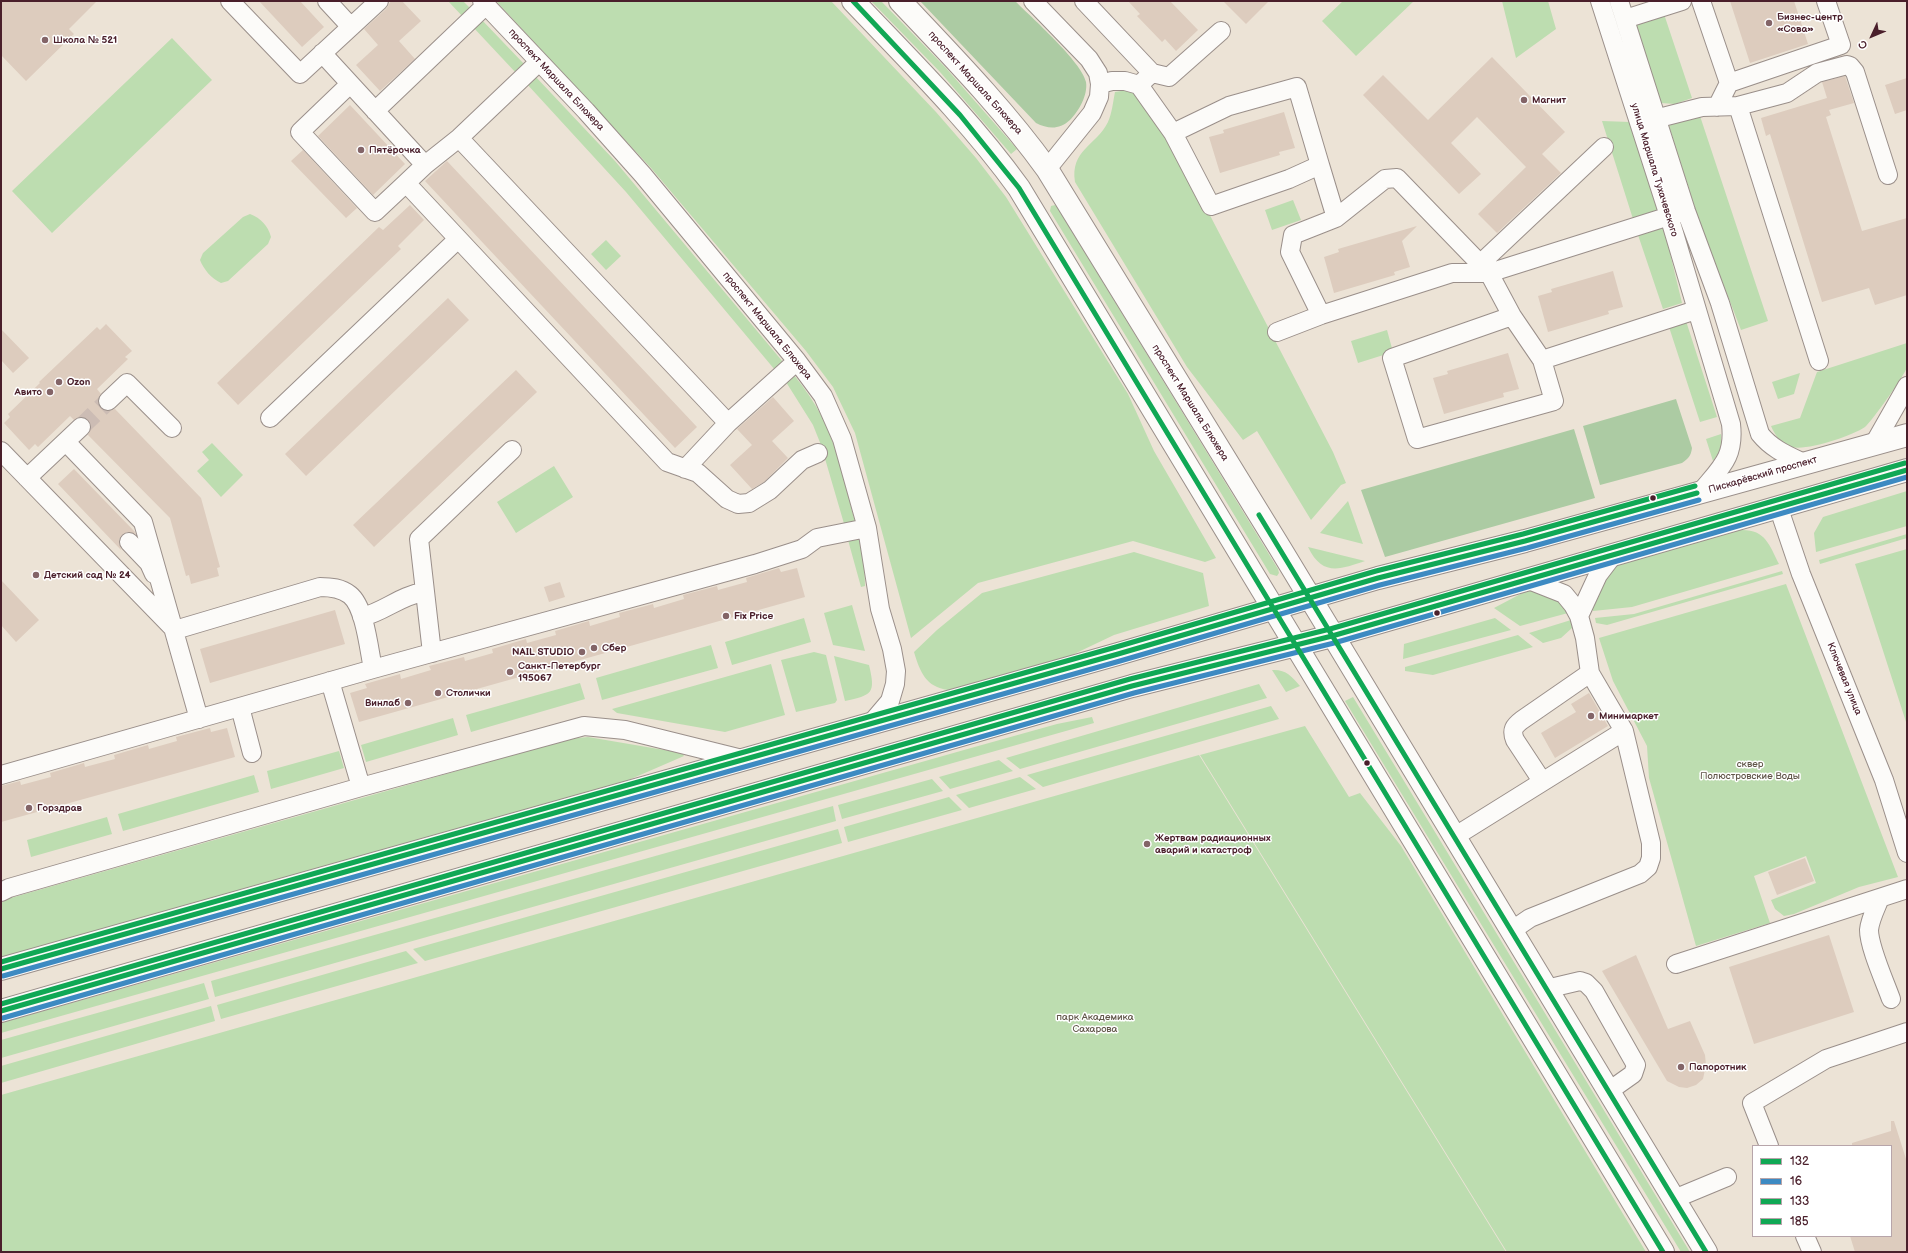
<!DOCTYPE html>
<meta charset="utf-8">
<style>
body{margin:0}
#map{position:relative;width:1908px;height:1253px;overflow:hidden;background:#ece3d6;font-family:"Balsamiq Sans",sans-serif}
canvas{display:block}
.frame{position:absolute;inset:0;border:2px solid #4a1f2b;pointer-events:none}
.legend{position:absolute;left:1752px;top:1145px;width:140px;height:92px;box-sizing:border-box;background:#fff;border:1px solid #b7a5aa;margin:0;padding:5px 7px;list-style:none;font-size:12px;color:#4a1f2b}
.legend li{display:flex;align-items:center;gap:8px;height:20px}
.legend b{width:20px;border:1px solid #b7a5aa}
.north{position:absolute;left:1852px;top:16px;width:40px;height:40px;-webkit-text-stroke:3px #fff;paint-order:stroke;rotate:226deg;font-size:11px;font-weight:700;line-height:16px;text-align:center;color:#4a1f2b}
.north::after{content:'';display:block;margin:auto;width:14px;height:18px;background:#4a1f2b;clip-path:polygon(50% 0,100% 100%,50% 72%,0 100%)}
</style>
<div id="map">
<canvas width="1908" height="1253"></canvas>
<div class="frame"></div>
<ul class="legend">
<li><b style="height:5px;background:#10a855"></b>132</li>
<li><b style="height:5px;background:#3d8ac2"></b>16</li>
<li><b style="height:5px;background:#10a855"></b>133</li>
<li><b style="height:5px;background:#10a855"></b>185</li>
</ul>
<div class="north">С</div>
</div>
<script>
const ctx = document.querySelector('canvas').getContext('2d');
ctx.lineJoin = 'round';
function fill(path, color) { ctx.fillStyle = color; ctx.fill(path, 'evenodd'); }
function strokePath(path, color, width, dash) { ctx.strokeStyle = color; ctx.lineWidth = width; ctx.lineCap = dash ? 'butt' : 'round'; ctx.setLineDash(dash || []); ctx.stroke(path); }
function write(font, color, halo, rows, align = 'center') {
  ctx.font = font + ' "Balsamiq Sans",sans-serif'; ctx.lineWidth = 3; ctx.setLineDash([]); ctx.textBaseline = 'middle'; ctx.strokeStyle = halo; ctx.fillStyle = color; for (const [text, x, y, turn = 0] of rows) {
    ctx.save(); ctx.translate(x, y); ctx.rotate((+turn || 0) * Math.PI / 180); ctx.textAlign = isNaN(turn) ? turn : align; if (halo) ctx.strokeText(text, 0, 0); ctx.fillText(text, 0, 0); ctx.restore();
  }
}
const green = new Path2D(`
 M448,1H463L472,10L464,18Z
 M496,1H831L936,112L976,158L1006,197L1128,394L1154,451L1216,558L1205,562L1133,541L978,583L911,638L855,433L833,387L806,351L651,168Z
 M871,1H881L945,67L1017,149L1011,154L940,72Z
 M1343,1H1414L1356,56L1322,21Z
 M1502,1H1548L1556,29L1516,58Z
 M1663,11L1692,98L1675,104L1661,103L1634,21Z
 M480,18L525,65L517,74L472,26Z
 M172,38L212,80L52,233L12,191Z
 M535,76L615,161L783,362L775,370L626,192L526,83Z
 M1133,89L1175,148L1333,452L1346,483L1341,485L1311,520L1257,431L1243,440L1187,367L1075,182C1070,150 1096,146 1108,122C1112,113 1113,102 1115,92Z
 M1700,116L1768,321L1741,330L1700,224L1669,126L1680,120Z
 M1602,121L1630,122L1659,211L1633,219Z
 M1293,200L1301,220L1272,230L1265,210Z
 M1055,205L1057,207L1278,569L1279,573L1277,576L1270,574L1050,211L1051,206Z
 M250,214C261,218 268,226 271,237L268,244L228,281L221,283C211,278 204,270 200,260L203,253L243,217Z
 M1663,224L1682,303L1663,309L1637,232Z
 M606,240L621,256L606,270L591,254Z
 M1686,321L1717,417L1700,422L1669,327Z
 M1387,330L1393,352L1358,363L1351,341Z
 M1907,343C1907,350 1908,360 1907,367C1905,375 1872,421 1865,427C1852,436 1807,451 1792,447C1781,445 1775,435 1771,426L1800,418L1817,372Z
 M1800,373L1794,394L1778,399L1772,382Z
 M794,375C805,389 815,403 823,419C839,451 846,490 856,525L845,527L821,445L813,425L786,382Z
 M1721,434C1722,446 1720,452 1713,461L1706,439Z
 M212,443L243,475L221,497L197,471L209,460L202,452Z
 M554,466L573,497L516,533L497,502Z
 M1907,491V526L1816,552L1814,533L1823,517Z
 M1348,501L1363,544L1320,533Z
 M1740,530C1765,529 1769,544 1779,564L1632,607L1593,611V605L1602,583L1617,565Z
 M1907,534V538L1820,564L1819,560Z
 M860,537L864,556L865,586L861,587L848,540Z
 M1308,547L1365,561C1339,570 1322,576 1308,547Z
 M1907,549V725L1855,564Z
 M1134,552L1203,573L1209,606L1114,635L1072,655L948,690C926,687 920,672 914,652L937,630L982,593Z
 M1782,571L1783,574L1607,625L1596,623L1595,618L1634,614Z
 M1786,584L1898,877L1859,887L1794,914L1784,916L1775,909L1771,900L1816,883L1806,856L1754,876L1770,923L1696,946L1649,778L1647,746L1613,681L1599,638Z
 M1530,589L1557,598L1568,613L1520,626L1494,608Z
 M852,605L865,651L833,645L824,613Z
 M804,618L811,642L732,665L725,642Z
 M1495,618L1511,630L1403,659L1404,644Z
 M1571,620L1572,628L1561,638L1543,643L1529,633Z
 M1518,635L1533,647L1433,675L1405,671V667Z
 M711,645L718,668L602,700L596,678Z
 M814,652L826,655L837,700L835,703L796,712L781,660Z
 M834,656L869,665C876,694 872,695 845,701Z
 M771,664L785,715L725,732L617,713L612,709Z
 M1272,670C1285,669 1292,676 1300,686L1286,692Z
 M580,683L585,699L471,732L466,715Z
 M1259,684L1267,698L1020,769L1006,758Z
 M1353,697L1690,1252H1681L1345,701Z
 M1271,706L1279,719L1043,787L1027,775Z
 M1092,717L1094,723L1,1033V1023L971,748L1057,724Z
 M453,718L458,735L366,762L361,745Z
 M1305,726L1349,797L1360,793L1401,846L1646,1252H1507L1200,755Z
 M588,737L682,753L684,756L624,782L1,958V903L7,899L569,739Z
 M339,751L344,768L271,789L267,771Z
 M1199,755L1506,1252H1V1095Z
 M999,760L1013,771L950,789L939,777Z
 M254,775L259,792L123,831L118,814Z
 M1020,777L1036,789L969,808L956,795Z
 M932,779L943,791L842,819L838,805Z
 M949,797L962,810L848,842L844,827Z
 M833,806L836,821L215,997L211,981Z
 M107,817L112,834L31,857L27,840Z
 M838,829L842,843L425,961L413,949Z
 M406,951L418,963L221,1019L217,1005Z
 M204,983L209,999L1,1058V1040Z
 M211,1006L215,1021L1,1083V1066Z`);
const forest = new Path2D(`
 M920,1H1015C1031,17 1082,62 1086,82C1088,95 1079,111 1070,120C1059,130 1048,129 1036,123Z
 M1676,399L1692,448C1691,456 1688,459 1682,463L1600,485L1583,426Z
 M1574,429L1595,498L1385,557L1361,490Z`);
const building = new Path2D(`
 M1,1H97L69,29L74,34L26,81L1,55Z
 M259,1H300L324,27L302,47Z
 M391,1H402L421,21L399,41L415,59L380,91L356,65L378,45L364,29L386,9Z
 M1128,1H1170L1198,30L1176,51L1165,39L1162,42L1137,16L1140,14Z
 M1223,1H1269L1246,24Z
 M1730,1H1794L1808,44L1750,63Z
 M1492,57L1565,132L1542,154L1561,173L1497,233L1478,214L1526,167L1477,117L1451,143L1481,174L1459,194L1363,95L1383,75L1428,120Z
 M1845,76L1854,103L1829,110L1831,115L1826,117L1862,231L1907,218V295L1875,305L1869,288L1822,302L1770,134L1766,136L1761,118L1827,98L1822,82Z
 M1907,78V110L1895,114L1885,85Z
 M350,105L405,164L373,195L318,136Z
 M1284,112L1295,148L1279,152L1280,155L1220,173L1209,137L1224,133L1223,130Z
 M303,150L357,208L346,218L291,161Z
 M447,161L697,427L675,448L425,181Z
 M410,205L424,220L398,246L401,249L238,405L217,383L379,227L383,230Z
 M1417,226L1402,241L1410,267L1394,272L1395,275L1334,293L1324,257L1339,252L1338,249Z
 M1613,271L1623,307L1608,311L1609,314L1548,332L1538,296L1552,292L1551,289Z
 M448,298L469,320L306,476L285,454Z
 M106,324L132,351L125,357L128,359L97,389L101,394L98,398V404L101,408L105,411L115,409L201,498L220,567L217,568L219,576L191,584L189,575L186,576L170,518L88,435L91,425L88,420L79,417L74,420L70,416L38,447L35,444L29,450L4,423L10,417L8,414L40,383L39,382L97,327L100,330Z
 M1,329L29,358L13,373L1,360Z
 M1508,353L1519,389L1503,393L1504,397L1444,414L1433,378L1448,374L1447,371Z
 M516,370L537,392L374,547L353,525Z
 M773,397L794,421L772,441L788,458L764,482L752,489L730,465L752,445L737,429Z
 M74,469L135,532L136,534L127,532L122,535L119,539L121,550L58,484Z
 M779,568L781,572L797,568L805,597L359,722L350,693L367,688L365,684L400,674L401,679L431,670L429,666L464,657L465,661L493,653L492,649L526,639L527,643L556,635L555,631L589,621L590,626L620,617L619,613L653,604L654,608L684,599L683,595L717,586L718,590L747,582L746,578Z
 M1,580L39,620L16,642L1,625Z
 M560,582L565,597L549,602L544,587Z
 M335,610L345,644L210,683L200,649Z
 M1589,693L1608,726L1555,758L1541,733L1576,712L1571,704Z
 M210,728L211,732L227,728L235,757L1,822V786L20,781L21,785L51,777L50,773L84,763L85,767L115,759L114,755L148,745L149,749L177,741L176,737Z
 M1805,858L1814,881L1777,895L1768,872Z
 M1829,935L1854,1012L1754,1044L1729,967Z
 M1636,955L1668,1029L1690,1021L1705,1055L1706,1065L1703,1079L1696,1085L1687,1088L1679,1087L1667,1081L1602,971Z
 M1891,1121H1894L1907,1162V1252H1855L1850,1236H1891V1146H1852V1143L1891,1131Z`);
const minorTunnel = new Path2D(`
 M81,427L108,401`);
const minor = new Path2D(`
 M230,1L300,74L379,1
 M327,1L351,27
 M482,1L586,111L643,175L797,361L823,396L842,439L867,528L880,609L892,649L896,671L895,684L890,701L873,721
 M1033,1L1089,59L1098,73L1100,84L1099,97L1092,113L1047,169
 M1084,1L1152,73L1139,85
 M1600,1L1669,216L1731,424C1735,458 1720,468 1700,493
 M1619,1L1686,211L1720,303L1760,434C1772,449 1787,455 1804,463
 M1701,1L1729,83
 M1625,19L1682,1
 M322,53L425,165
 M539,62L459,138L425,165L406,183L667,462L698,473L727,499L738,504L749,503L770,490L802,460L818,453
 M1152,73L1169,77L1221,31
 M350,84L300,132L375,212L406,183
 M1100,84L1112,81H1125L1139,85L1173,133L1211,206L1289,179L1320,165L1336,218L1385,179L1397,178L1489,273L1512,316L1542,360L1554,401L1417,439L1392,358L1512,316
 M1738,106L1787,93L1817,73L1847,65L1850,66L1855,72L1888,175
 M1717,107L1729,83L1841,45L1826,1
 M375,111L486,5
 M1647,121L1702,107L1738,106L1819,361
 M1173,133L1229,106L1297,87L1320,165
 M459,138L728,423
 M1480,264L1604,147
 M1321,315L1290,252L1293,235L1336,218
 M1277,332L1321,315L1452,273H1489L1679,213
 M1542,360L1696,310
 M108,401L127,383L172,428
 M270,418L458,239
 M66,442L143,522L199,719
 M1874,444L1907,386
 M1,451L173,628
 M685,469L728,423L797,361
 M27,478L81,427
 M1778,506L1801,574L1884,780L1907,853
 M129,542L149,563L154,574
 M1579,616L1598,575L1614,554
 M362,617C384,612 401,595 424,592
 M175,630L320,587C331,587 341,588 350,595C365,607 369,650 373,669
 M432,653L419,539L512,450
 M330,681L361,787
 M240,707L252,753
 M1,775L373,669L755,564L802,549L817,538L867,528
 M1542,781L1515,740C1511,730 1514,726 1522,720L1590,673
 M1454,837L1624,731L1590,673L1585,638L1579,616L1573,605L1564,594L1526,579
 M1,892L9,888L361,787L584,726L625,730L742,759
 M1880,898C1876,908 1870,919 1869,930C1869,947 1885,982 1891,999
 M1511,931L1530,918L1640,874L1648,867L1651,858V843L1624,731
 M1676,964L1907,889
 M1546,989L1580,981L1586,983L1594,991L1636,1065L1633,1074L1609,1091
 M1769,1146L1752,1103L1826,1059L1907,1032
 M1674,1199L1727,1177
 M1805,1236L1812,1252`);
const major = new Path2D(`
 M853,1C910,61 970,120 1019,188L1663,1252
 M900,1C951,55 1003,108 1047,169L1280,548L1706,1252
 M1,969L1118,654L1378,578L1525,541L1907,435
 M1,1011L1132,686L1332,636L1907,470`);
const bus1 = new Path2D(`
 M1,969L1118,654L1378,578L1525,541L1697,493
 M1,1011L1132,686L1332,636L1907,470`);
const bus2 = new Path2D(`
 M3,976L1120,661L1380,585L1527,548L1699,500
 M3,1018L1134,693L1334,643L1907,477`);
const bus3 = new Path2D(`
 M1,962L1116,647L1376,571L1523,534L1695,486
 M1,1004L1130,679L1330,629L1905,463`);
const bus4 = new Path2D(`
 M853,1L960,115L1019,188L1663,1252
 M1259,515L1706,1252`);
const markers = [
 [1769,23,4,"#836467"],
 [45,40,4,"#836467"],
 [1524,100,4,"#836467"],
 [361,150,4,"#836467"],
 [59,382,4,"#836467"],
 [50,392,4,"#836467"],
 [1653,498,3.5,"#4a1f2b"],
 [36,575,4,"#836467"],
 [1437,613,3.5,"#4a1f2b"],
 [726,616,4,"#836467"],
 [594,648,4,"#836467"],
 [582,652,4,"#836467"],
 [510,672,4,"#836467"],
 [438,693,4,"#836467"],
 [408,703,4,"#836467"],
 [1591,716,4,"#836467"],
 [1367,763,3.5,"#4a1f2b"],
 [29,808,4,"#836467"],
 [1147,844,4,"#836467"],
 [1681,1067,4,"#836467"]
];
const poiNames = [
 ["Бизнес-центр",1777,17],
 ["«Сова»",1777,29],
 ["Школа № 521",53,40],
 ["Магнит",1532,100],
 ["Пятёрочка",369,150],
 ["Ozon",67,382],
 ["Авито",42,392,"right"],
 ["Детский сад № 24",44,575],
 ["Fix Price",734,616],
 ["Сбер",602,648],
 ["NAIL STUDIO",574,652,"right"],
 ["Санкт-Петербург",518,666],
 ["195067",518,678],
 ["Столички",446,693],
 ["Винлаб",400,703,"right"],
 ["Минимаркет",1599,716],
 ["Горздрав",37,808],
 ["Жертвам радиационных",1155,838],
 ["аварий и катастроф",1155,850],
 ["Папоротник",1689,1067]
];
const streetNames = [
 ["проспект Маршала Блюхера",556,80,47],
 ["проспект Маршала Блюхера",975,83,48],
 ["улица Маршала Тухачевского",1654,170,73],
 ["проспект Маршала Блюхера",767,326,51],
 ["проспект Маршала Блюхера",1190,403,58],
 ["Пискарёвский проспект",1763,475,-16],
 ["Ключевая улица",1844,679,68]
];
const parkNames = [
 ["сквер",1750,764],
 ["Полюстровские Воды",1750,776],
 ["парк Академика",1095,1017],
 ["Сахарова",1095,1029]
];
fill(green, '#bdddb0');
fill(forest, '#accba3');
fill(building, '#ddccbe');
strokePath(minorTunnel, '#ccbcb4', 18, [18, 9]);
strokePath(minor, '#9a8f8a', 20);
strokePath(major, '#9a8f8a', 24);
strokePath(minor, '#fcfbf9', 18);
strokePath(major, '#fcfbf9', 22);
strokePath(bus1, '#10a855', 5);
strokePath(bus2, '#3d8ac2', 5);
strokePath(bus3, '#10a855', 5);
strokePath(bus4, '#10a855', 5);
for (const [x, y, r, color] of markers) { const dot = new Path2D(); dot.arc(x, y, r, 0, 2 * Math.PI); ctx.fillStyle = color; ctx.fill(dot); strokePath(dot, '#fff', 1.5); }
write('bold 10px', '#4a1f2b', '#fff', poiNames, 'left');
write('10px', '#4a1f2b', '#fff', streetNames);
write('10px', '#615649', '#fff', parkNames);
</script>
